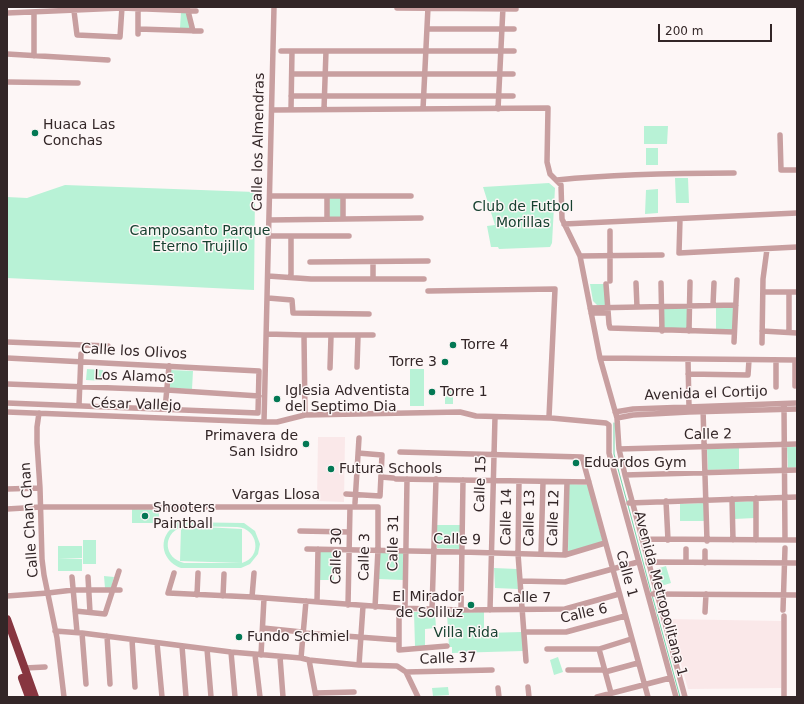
<!DOCTYPE html>
<meta charset="utf-8">
<style>
body{margin:0}
#map{position:relative;width:804px;height:704px;overflow:hidden;background:#fdf6f6;font-family:"DejaVu Sans",sans-serif}
canvas{display:block}
.frame{position:absolute;inset:0;border:8px solid #332627;pointer-events:none}
.scale{position:absolute;left:658px;top:24px;width:114px;height:18px;box-sizing:border-box;border:2px solid #332627;border-top:0;padding-left:5px;font-size:12px;line-height:14px;white-space:nowrap;color:#332627;-webkit-text-stroke:3px #fdf6f6;paint-order:stroke}
</style>
<div id="map">
<canvas width="804" height="704"></canvas>
<div class="frame"></div>
<div class="scale">200 m</div>
</div>
<script>
const ctx = document.querySelector('canvas').getContext('2d');
ctx.lineJoin = 'round';
function fill(path, color) { ctx.fillStyle = color; ctx.fill(path, 'evenodd'); }
function strokePath(path, color, width, dash) { ctx.strokeStyle = color; ctx.lineWidth = width; ctx.lineCap = dash ? 'butt' : 'round'; ctx.setLineDash(dash || []); ctx.stroke(path); }
function write(font, color, halo, rows, align = 'center') {
  ctx.font = font + ' "DejaVu Sans",sans-serif'; ctx.lineWidth = 3; ctx.setLineDash([]); ctx.textBaseline = 'middle'; ctx.strokeStyle = halo; ctx.fillStyle = color; for (const [text, x, y, turn = 0] of rows) {
    ctx.save(); ctx.translate(x, y); ctx.rotate((+turn || 0) * Math.PI / 180); ctx.textAlign = isNaN(turn) ? turn : align; if (halo) ctx.strokeText(text, 0, 0); ctx.fillText(text, 0, 0); ctx.restore();
  }
}
const built = new Path2D(`
 M318,437H345L344,502L317,501Z
 M668,619L781,621V688L688,689Z`);
const green = new Path2D(`
 M181,12H187L191,29L180,28Z
 M644,126H668L667,144H644Z
 M646,148H658V165H646Z
 M675,178H688L689,203H676Z
 M549,183L555,188L552,243L550,247L499,249L498,247H491L487,226L495,225L483,187Z
 M65,185L255,192L254,290L7,278V197L27,198Z
 M658,189V213L645,214L646,190Z
 M329,197L342,198V218H328Z
 M590,284H605L606,305H597L593,301Z
 M688,307V329H664V308Z
 M734,307L733,330H716V308Z
 M87,369L103,370V381L86,380Z
 M410,369H424V406H410Z
 M170,370L193,371L192,389L169,388Z
 M445,390H453V404H445Z
 M787,447H797V467L788,468Z
 M739,448V469L708,470L707,449Z
 M569,484L588,485L603,543L568,553Z
 M754,501L755,518L734,519V502Z
 M704,503V521H680V504Z
 M132,509L159,510V523H132Z
 M175,522L244,523L255,531L260,544L258,554L250,564L241,568H181C166,563 158,546 168,532C171,528 175,527 175,522ZM183,526L237,527C258,528 263,557 242,563H184C164,558 162,535 181,527L180,561L242,563V529Z
 M437,525H461L460,549L437,548Z
 M83,540H96V564H83Z
 M58,546H82V558H58L82,559V571H58Z
 M320,552H335L334,580H320Z
 M380,552L403,553V580L379,579Z
 M666,566L671,583L661,586L656,569Z
 M494,568L517,569L518,589L495,588Z
 M104,576L114,577L111,588H105Z
 M414,612H435L436,628L425,629V646H415Z
 M484,612V633L522,632L523,651L452,653V647H449L447,613Z
 M558,657L563,672L554,675L550,660Z
 M448,687L449,695L433,696L432,688Z`);
const stream = new Path2D(`
 M614,423V454L627,502
 M628,505L651,592
 M652,595L680,697`);
const minor = new Path2D(`
 M187,7L193,31
 M397,8L516,9
 M74,11L77,35L120,37L122,7
 M7,13L122,8L196,11
 M138,29L201,31
 M427,29H514
 M138,34V9
 M281,51H514
 M7,54L108,60
 M34,56V12
 M292,74H513
 M7,82L78,83
 M291,96H513
 M324,109L326,51
 M423,109L428,7
 M498,109L503,7
 M272,110L548,108L547,162L550,174L561,185L562,219L580,256L600,358L617,418L619,449L625,475L685,697
 M291,110L292,51
 M780,135L781,170H797
 M557,180C616,174 675,173 734,173
 M270,196H411
 M327,219V196
 M343,219V196
 M680,219L679,253L797,247
 M269,220L421,218
 M564,224L797,213
 M269,236H349
 M291,236V277
 M580,256L662,255
 M310,262L428,261
 M373,262V279
 M268,276L311,279H424
 M610,281V231
 M636,283L637,307
 M661,283L662,331
 M606,284L609,324L610,328L734,332
 M428,291L555,289L549,417
 M763,292H797
 M268,298L292,300L293,313L369,314
 M713,305L714,283
 M590,308L736,305
 M591,313H608
 M689,331L690,282
 M762,331L797,333
 M789,332V292
 M267,334L304,335H373
 M304,335L305,415
 M7,342L108,346
 M734,342L737,280
 M762,343L763,279L767,249
 M7,358L259,371L258,413L7,403
 M600,358L797,360
 M688,360L689,407
 M357,367L358,336
 M330,368L331,336
 M688,374L748,375L749,360
 M7,384L167,390L259,396
 M795,386V360
 M776,387V360
 M79,405L81,354
 M784,406L785,540
 M165,409L169,366
 M703,409L707,541
 M7,412L264,422H277L305,415L460,412L476,416L551,418L606,423L609,425V453L676,697
 M615,412L633,409L797,403
 M39,413L37,427V443L40,488L42,559L44,575L57,638L64,697
 M617,418L633,415L689,412L797,409
 M264,422L274,7
 M619,449L797,444
 M400,452L582,457L648,697
 M625,475L797,470
 M381,477L393,478
 M396,479L589,482
 M519,481L518,554L526,661
 M7,489L40,488
 M346,494L380,496L382,455L358,453
 M756,498V540
 M732,499L733,540
 M666,501L668,540
 M355,503L359,438
 M629,503L797,497
 M7,509L41,507H378V550L375,607
 M300,531L349,532
 M642,539L797,540
 M307,549L462,552L565,555L605,543
 M686,549V562
 M541,554L543,482
 M565,555L567,482
 M648,563L654,562L797,563
 M705,563V551
 M174,573L168,593L252,597L399,608L461,610L565,609L619,594
 M72,577L77,632
 M88,577L90,612
 M520,581L565,582L638,562
 M653,594L797,595
 M197,595L198,573
 M7,596L48,593L73,590H120
 M223,596L224,574
 M252,597L254,573
 M306,601L301,658L309,660L316,697
 M317,602L318,549
 M348,605L350,507
 M399,608V650L447,646
 M405,608L407,479
 M432,609L436,479
 M461,610L463,480
 M490,610L495,417
 M783,610L785,548
 M75,611L105,614L119,571
 M705,612L706,594
 M263,628L302,632
 M55,631L82,633L231,652L301,658
 M525,632H566L625,616
 M82,633L86,684
 M304,633L399,640
 M107,636L110,684
 M132,640L135,687
 M157,643L162,697
 M182,646L186,697
 M207,649L211,697
 M547,649H599L631,639
 M599,649L611,693
 M231,652L235,697
 M255,655L260,697
 M261,655L264,598
 M280,657L283,697
 M309,660L359,665L397,666L406,672L418,697
 M359,665L363,606
 M25,668L45,667
 M568,670H604
 M406,672L492,670
 M605,672L638,663
 M528,687L529,697
 M498,688L499,697
 M316,693L354,692
 M597,697L670,678
 M784,697V616`);
const highway = new Path2D(`
 M7,619L35,697
 M22,678L29,697`);
const markers = [
 [35,133,4,"#037854"],
 [453,345,4,"#037854"],
 [445,362,4,"#037854"],
 [432,392,4,"#037854"],
 [277,399,4,"#037854"],
 [306,444,4,"#037854"],
 [576,463,4,"#037854"],
 [331,469,4,"#037854"],
 [145,516,4,"#037854"],
 [471,605,4,"#037854"],
 [239,637,4,"#037854"]
];
const poiNames = [
 ["Huaca Las",43,125],
 ["Conchas",43,141],
 ["Torre 4",461,345],
 ["Torre 3",437,362,"right"],
 ["Iglesia Adventista",285,391],
 ["del Septimo Dia",285,407],
 ["Torre 1",440,392],
 ["Primavera de",298,436,"right"],
 ["San Isidro",298,452,"right"],
 ["Eduardos Gym",584,463],
 ["Futura Schools",339,469],
 ["Shooters",153,508],
 ["Paintball",153,524],
 ["El Mirador",463,597,"right"],
 ["de Soliluz",463,613,"right"],
 ["Fundo Schmiel",247,637]
];
const streetNames = [
 ["Calle los Almendras",259,142,-89],
 ["Calle los Olivos",134,352,3],
 ["Los Alamos",134,377,2],
 ["Avenida el Cortijo",706,394,-2],
 ["César Vallejo",136,405,2],
 ["Calle 2",708,435,-1],
 ["Calle 15",481,484,-88],
 ["Vargas Llosa",276,495],
 ["Calle 14",507,517,-89],
 ["Calle 13",530,518,-89],
 ["Calle 12",554,518,-88],
 ["Calle Chan Chan",30,520,-94],
 ["Calle 9",457,540,1],
 ["Calle 31",394,543,-89],
 ["Calle 30",337,556,-89],
 ["Calle 3",365,557,-89],
 ["Calle 1",626,574,75],
 ["Avenida Metropolitana 1",660,594,75],
 ["Calle 7",527,598],
 ["Calle 6",584,614,-13],
 ["Calle 37",448,659,-2]
];
const parkNames = [
 ["Club de Futbol",523,207],
 ["Morillas",523,223],
 ["Camposanto Parque",200,231],
 ["Eterno Trujillo",200,247],
 ["Villa Rida",466,633]
];
fill(built, '#fae8e9');
fill(green, '#b8f2d6');
strokePath(stream, '#75d5ab', 1);
strokePath(minor, '#c89fa0', 5.5);
strokePath(highway, '#873640', 8);
for (const [x, y, r, color] of markers) { const dot = new Path2D(); dot.arc(x, y, r, 0, 2 * Math.PI); ctx.fillStyle = color; ctx.fill(dot); strokePath(dot, '#fdf6f6', 1.5); }
write('14px', '#332627', '#fdf6f6', poiNames, 'left');
write('14px', '#332627', '#fdf6f6', streetNames);
write('14px', '#174130', '#fdf6f6', parkNames);
</script>
